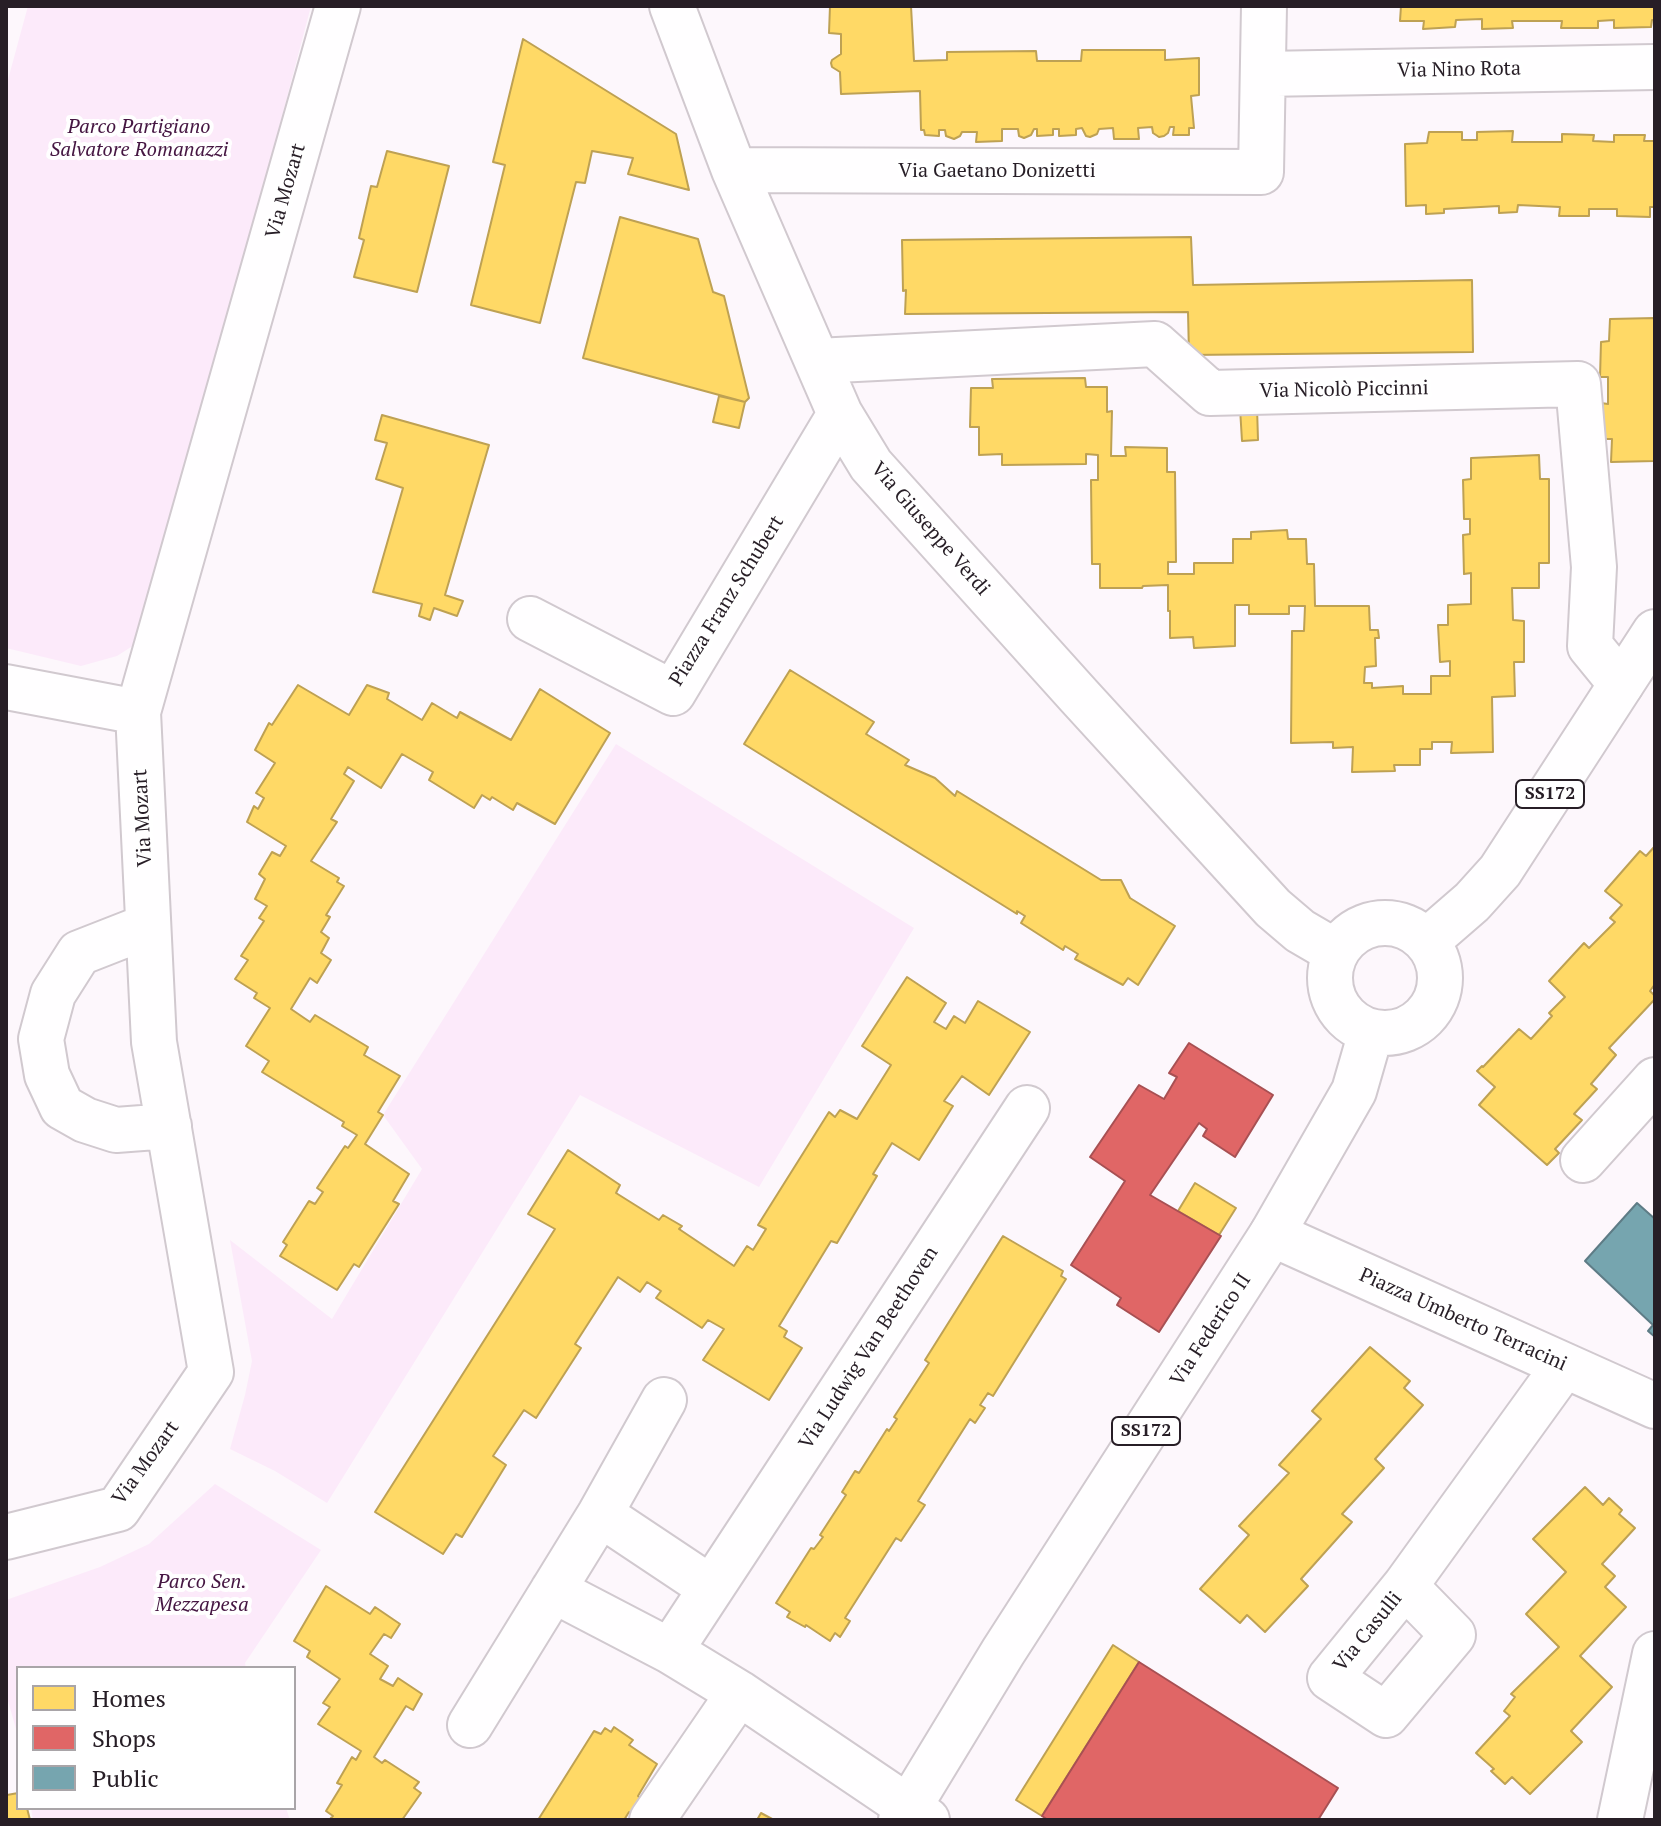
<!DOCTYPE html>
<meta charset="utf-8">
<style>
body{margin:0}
#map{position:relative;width:1661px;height:1826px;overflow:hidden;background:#fdf7fc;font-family:"PT Serif",serif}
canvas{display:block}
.frame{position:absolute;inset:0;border:8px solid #271e26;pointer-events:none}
.legend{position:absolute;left:16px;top:1666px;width:280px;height:144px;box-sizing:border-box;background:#fff;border:2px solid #a9a5a8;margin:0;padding:10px 14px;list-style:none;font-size:24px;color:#271e26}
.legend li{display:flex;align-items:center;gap:16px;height:40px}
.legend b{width:40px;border:2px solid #a9a5a8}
</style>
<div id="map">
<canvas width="1661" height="1826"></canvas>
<div class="frame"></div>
<ul class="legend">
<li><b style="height:22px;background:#ffd966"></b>Homes</li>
<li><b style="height:22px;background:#e06666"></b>Shops</li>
<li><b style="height:22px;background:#76a5af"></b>Public</li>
</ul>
</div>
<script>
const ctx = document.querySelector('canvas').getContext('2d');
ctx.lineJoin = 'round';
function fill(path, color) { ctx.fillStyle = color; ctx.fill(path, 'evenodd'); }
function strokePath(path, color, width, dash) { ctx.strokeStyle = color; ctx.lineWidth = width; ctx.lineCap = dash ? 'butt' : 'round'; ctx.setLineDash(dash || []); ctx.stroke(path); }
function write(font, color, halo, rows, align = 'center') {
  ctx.font = font + ' "PT Serif",serif'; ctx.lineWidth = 8; ctx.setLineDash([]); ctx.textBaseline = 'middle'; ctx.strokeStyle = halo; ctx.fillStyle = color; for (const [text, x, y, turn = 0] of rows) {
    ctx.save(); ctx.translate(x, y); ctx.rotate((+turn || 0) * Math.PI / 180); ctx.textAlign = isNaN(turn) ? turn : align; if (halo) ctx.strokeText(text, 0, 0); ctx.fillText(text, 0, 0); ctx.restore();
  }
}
const green = new Path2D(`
 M28,6H311L145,638L117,656L81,666L6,648V87Z
 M616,744L914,928L759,1187L580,1095L327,1503L275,1471L230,1449L245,1395L252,1361L230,1240L332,1319L422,1169L383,1115Z
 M215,1484L321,1550L245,1663L246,1668H18V1736L6,1694V1600L100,1567L149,1544Z
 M31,1808H286L290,1820H33Z`);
const homes = new Path2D(`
 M830,6H911L914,61L947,60V52L1036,51L1037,61H1081L1082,50H1165V60L1199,58V95L1191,96L1194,128H1189V135H1173L1174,127H1170L1168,133L1164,136L1159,137L1153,133L1152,127L1138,128L1139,139H1114L1113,128L1099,129L1097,134L1090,137L1086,136L1082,128L1076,129V135L1059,136V129H1053V135L1037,136V129H1034L1031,135L1024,138L1019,136L1018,129H1002V141L976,142L977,132H962L960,136L954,139L946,136L945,130H939V136L925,135L924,130H921L920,91L841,94L840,72L832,67L831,63L832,60L841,54V34L829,33Z
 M1401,6H1655V20H1652L1651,27L1614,28V20L1598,21V28H1561L1562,21H1512L1513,28L1482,29V19L1456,20L1455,27L1423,29L1424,21H1400Z
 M523,39L676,134L689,190L628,174L633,158L592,151L585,183L576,182L540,323L471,305L505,165L493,162Z
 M1513,131L1512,142H1562V134L1594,135L1593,141L1614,142V135H1645L1644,141H1655V207H1650V217L1617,216V209H1589V216H1559L1560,207L1518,205L1517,212L1499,213V206L1444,209V213L1426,214V205L1406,206L1405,144L1427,143L1429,132H1462V140H1477V132Z
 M387,151L449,166L417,292L354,277L364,240L359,238L371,186L377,187Z
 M620,217L698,239L713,292L724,296L749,398L745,402L583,358Z
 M1191,237L1193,285L1472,280L1473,352L1189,355L1188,312L905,314L906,290L903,291L902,240Z
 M1655,318V461L1611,462L1612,439H1600L1601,403L1608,404V377H1600L1601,342L1609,341L1610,319Z
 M1085,378L1086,387H1107V412L1112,411L1111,456H1126L1125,447L1167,448V472H1175L1176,562H1168V574H1194V563H1233V539H1251V532L1287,530L1288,539H1306L1307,564H1314L1315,606H1369L1370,630H1378L1379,638H1375L1376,666L1365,667L1364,683H1372V688L1403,686V694H1431V676H1450V661L1440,662L1438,625H1448V605L1471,604V573L1464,574L1463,535L1470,534V519H1464L1463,480L1471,479V458L1539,455L1540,479H1549V563H1539V588H1512L1513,620L1524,621V662H1514L1515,696L1492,697L1493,752L1451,753L1452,742H1432V749H1420V765H1394L1395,771L1352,772L1353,747L1333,748V742L1291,743L1292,631H1304L1305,606H1289V614H1249V605H1235V646L1194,648L1193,637L1170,638V611H1168V585L1143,586L1142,588H1100V564H1092L1091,480H1098V455L1086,454V464L1002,465V454L979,455V427H970L971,388H993L992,379Z
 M719,396L745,402L739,428L713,422Z
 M1257,407L1258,440L1242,441L1240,408Z
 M382,415L489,445L445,595L463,601L457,616L434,608L430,620L419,616L422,604L373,592L403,488L376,479L387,443L375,440Z
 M790,670L874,722L866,734L909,760L905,765L935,778L955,796L957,791L1101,880H1121L1130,898L1175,926L1138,985L1128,978L1123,985L1075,959L1078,954L1065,946L1063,950L1021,923L1025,916L1017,911V914L744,744Z
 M298,685L349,715L367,685L389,693L387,699L422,720L432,703L457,718L460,712L511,740L540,689L610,733L555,824L517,803L513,810L492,797L490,800L482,795L474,808L429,780L433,772L402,754L381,788L348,767L344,774L354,781L331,819L337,822L311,861L339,878L337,882L344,886L326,915L330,917L321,932L329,938L321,953L331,960L317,983L310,978L291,1009L310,1022L315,1015L368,1047L364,1055L400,1076L378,1112L383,1115L365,1144L409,1174L393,1201L399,1204L359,1267L354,1264L337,1290L280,1256L287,1245L283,1242L309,1201L315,1204L323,1192L317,1188L345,1146L348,1148L357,1135L342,1126L344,1122L262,1072L269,1061L246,1046L270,1008L254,998L257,993L235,979L248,960L241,956L264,921L259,918L267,906L255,899L265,879L259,874L272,852L280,856L286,846L247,822L254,806L258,809L264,798L256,793L275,763L255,750L269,723L272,725Z
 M1655,846V984L1650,991L1655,996V999L1609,1048L1616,1055L1591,1084L1597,1089L1574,1114L1582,1120L1555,1149L1559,1153L1547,1165L1479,1105L1495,1087L1477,1071L1482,1066L1483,1067L1519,1029L1531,1039L1552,1016L1549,1013L1565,997L1549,981L1584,943L1589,948L1615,922L1610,918L1622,905L1605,891L1640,851L1646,856Z
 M907,977L946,1003L934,1022L946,1029L954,1016L965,1023L978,1001L1030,1032L989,1095L962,1076L944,1101L953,1106L919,1160L892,1143L873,1174L877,1176L837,1243L831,1241L779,1326L787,1331L784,1337L802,1348L769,1400L703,1360L724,1329L708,1320L702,1328L656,1298L661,1291L647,1282L640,1292L618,1277L575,1344L581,1348L536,1418L524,1410L493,1456L506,1465L462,1537L456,1534L443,1554L375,1512L555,1229L528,1214L568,1150L620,1185L616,1193L659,1220L663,1215L682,1226L679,1229L734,1266L747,1246L753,1250L766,1229L758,1225L829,1112L835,1117L840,1110L857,1119L891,1065L862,1046Z
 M1195,1183L1236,1208L1219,1235L1178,1211Z
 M1003,1236L1063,1271L1061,1276L1066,1279L993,1396L988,1393L980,1405L985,1408L975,1423L970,1419L918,1501L925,1505L901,1541L896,1538L845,1618L850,1621L840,1637L835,1633L830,1641L806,1625L805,1627L787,1617L790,1612L776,1603L811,1548L814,1549L823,1537L820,1535L846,1495L842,1492L855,1471L859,1473L887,1429L889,1431L897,1419L894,1417L929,1363L925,1360Z
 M1370,1347L1410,1381L1404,1388L1423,1405L1375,1459L1384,1468L1342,1514L1352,1522L1301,1579L1308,1586L1265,1632L1247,1615L1240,1623L1200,1589L1249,1535L1239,1526L1289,1473L1279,1465L1321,1419L1312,1411Z
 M1585,1487L1603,1505L1609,1498L1622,1510L1619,1514L1635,1528L1602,1564L1615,1576L1605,1587L1626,1607L1580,1656L1612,1687L1571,1731L1582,1742L1530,1794L1512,1777L1505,1784L1491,1771L1494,1769L1476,1753L1510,1716L1504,1711L1515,1697L1511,1694L1559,1647L1526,1614L1566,1572L1533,1539Z
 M326,1586L370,1614L375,1607L400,1624L391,1638L384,1634L370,1654L388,1666L380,1679L393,1686L398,1678L422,1694L413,1710L406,1706L374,1757L382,1763L385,1760L419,1782L414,1788L421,1793L402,1820H329L333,1816L326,1811L342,1785L337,1783L352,1757L356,1760L361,1751L318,1724L330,1707L323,1703L340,1679L307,1657L310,1651L294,1641Z
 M1113,1645L1139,1662L1042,1816L1016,1800Z
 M614,1727L633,1740L629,1745L657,1764L638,1796L643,1800L634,1816L629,1812L624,1820H538L594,1731L601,1734L605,1728L611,1732Z
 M6,1791L7,1795L18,1793V1808H27L30,1820H6Z
 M761,1813L774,1820H757Z`);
const shops = new Path2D(`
 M1189,1043L1273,1095L1235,1157L1203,1136L1207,1129L1199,1123L1150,1195L1221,1236L1159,1332L1117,1305L1121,1298L1071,1265L1125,1181L1090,1157L1139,1085L1164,1099L1177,1077L1169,1073Z
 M1139,1662L1338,1788L1318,1820H1048L1042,1816Z`);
const public = new Path2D(`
 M1637,1203L1655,1219V1337L1648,1331L1653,1325L1585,1261Z`);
const minor = new Path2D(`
 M672,6L734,170L840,414L871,465L1079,696L1273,908L1300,931L1336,952
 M1263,74L1655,67
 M734,170L1261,172L1264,6
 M817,361L1155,344L1210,393L1578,384L1594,567L1590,646L1621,684
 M530,619L673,693L840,414
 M6,687L138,712
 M148,926L79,953L53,994L41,1039L47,1075L62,1107L85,1120L116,1130L169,1126
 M1583,1160L1655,1080
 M1272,1234L1655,1406
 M600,1514L711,1588
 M6,1537L118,1509L211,1372L154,1042L138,712L338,6
 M1405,1586L1453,1635L1386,1715L1330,1678L1405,1586L1564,1366
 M553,1590L670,1651
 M470,1725L600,1514L664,1400
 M652,1820L739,1693
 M927,1820L739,1693L670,1651L1027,1108
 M1620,1820L1655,1654`);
const primary = new Path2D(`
 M1330 978a55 55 0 1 1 110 0a55 55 0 1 1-110 0Z
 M1427,941L1472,902L1500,871L1655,632
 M901,1820L1003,1652L1272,1234L1354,1091L1371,1032`);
const shields = [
 [1550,794,68],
 [1146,1431,68]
];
const shieldNames = [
 ["SS172",1550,794],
 ["SS172",1146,1431]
];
const streetNames = [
 ["Via Nino Rota",1459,70,-1],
 ["Via Gaetano Donizetti",997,171],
 ["Via Mozart",286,191,-74],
 ["Via Nicolò Piccinni",1344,390,-1],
 ["Via Giuseppe Verdi",930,529,49],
 ["Piazza Franz Schubert",727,601,-58],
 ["Via Mozart",143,818,-93],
 ["Piazza Umberto Terracini",1463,1320,24],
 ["Via Federico II",1211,1330,-57],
 ["Via Ludwig Van Beethoven",869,1348,-57],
 ["Via Mozart",146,1463,-54],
 ["Via Casulli",1368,1632,-51]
];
const parkNames = [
 ["Parco Partigiano",139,127],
 ["Salvatore Romanazzi",139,150],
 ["Parco Sen.",202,1582],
 ["Mezzapesa",202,1605]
];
fill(green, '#fceafa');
fill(homes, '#ffd966');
strokePath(homes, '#bea153', 2);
fill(shops, '#e06666');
strokePath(shops, '#a85053', 2);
fill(public, '#76a5af');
strokePath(public, '#5e7c86', 2);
strokePath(minor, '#d1c9cf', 48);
strokePath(primary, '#d1c9cf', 48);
strokePath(minor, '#fffeff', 44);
strokePath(primary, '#fffeff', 44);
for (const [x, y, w] of shields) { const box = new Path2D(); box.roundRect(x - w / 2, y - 14, w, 28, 6); ctx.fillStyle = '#fff'; ctx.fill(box); strokePath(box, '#271e26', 2); }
write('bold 18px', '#271e26', null, shieldNames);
write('20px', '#271e26', '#fff', streetNames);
write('italic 20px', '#451642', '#fff', parkNames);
</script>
